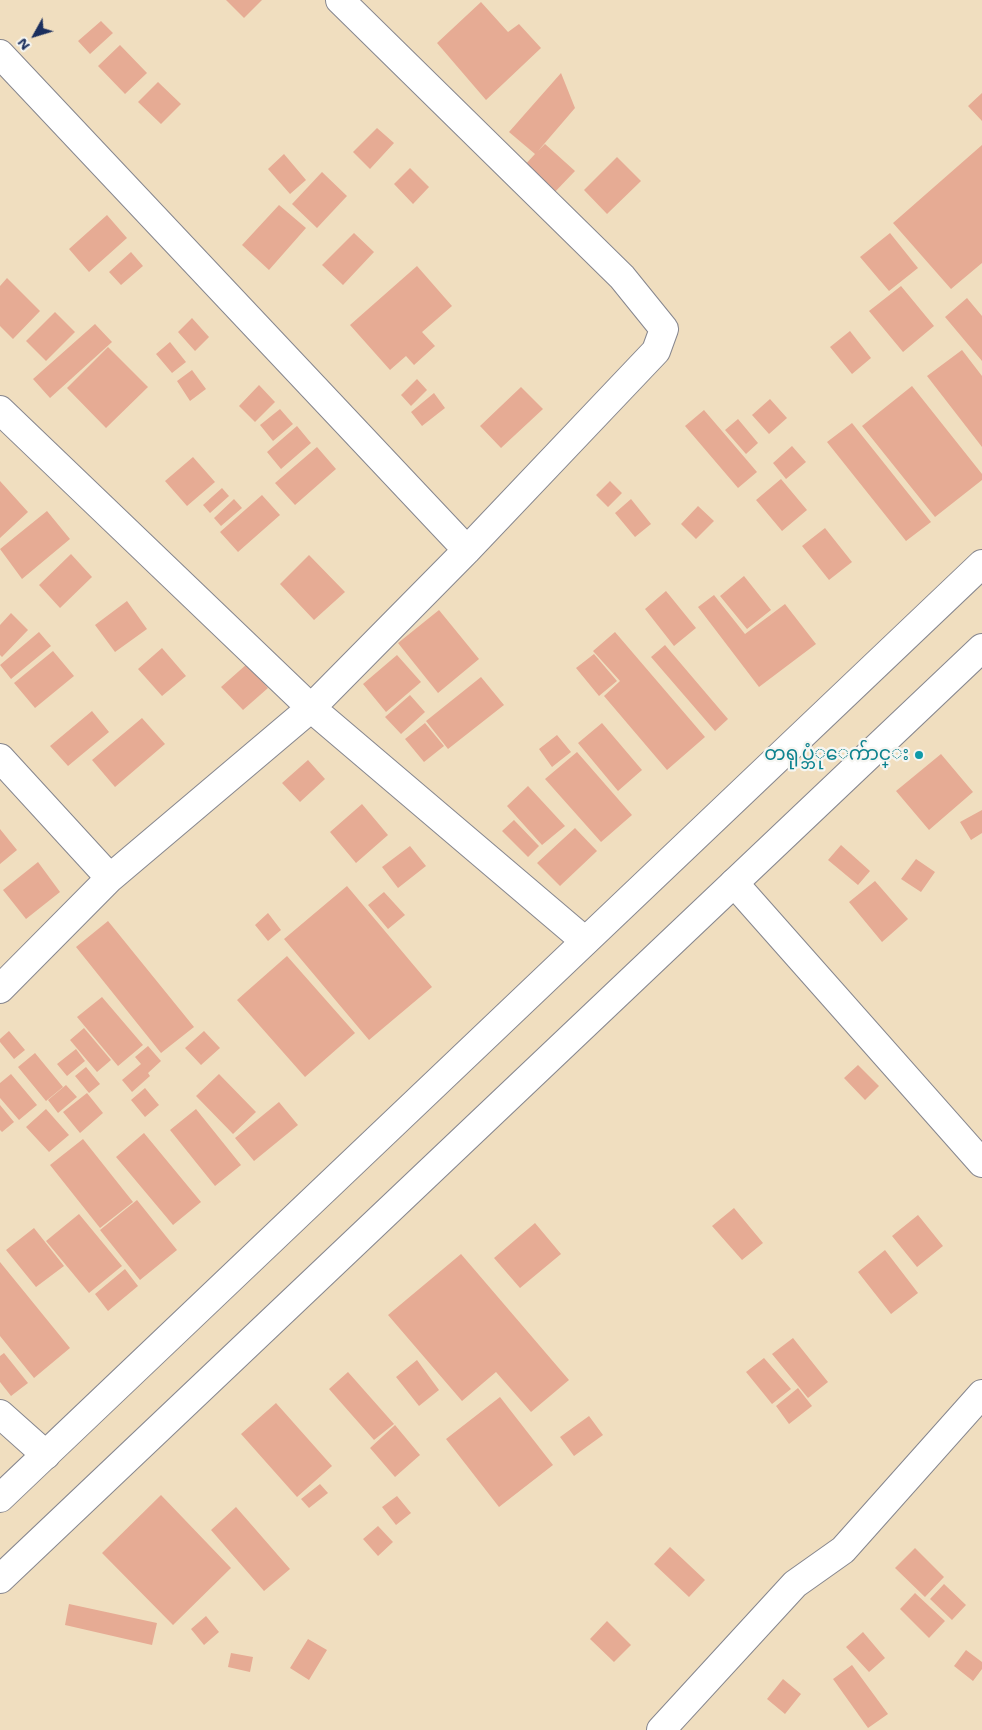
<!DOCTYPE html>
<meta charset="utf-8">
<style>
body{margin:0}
#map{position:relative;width:982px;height:1730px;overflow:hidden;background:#f0debf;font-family:"Shantell Sans",sans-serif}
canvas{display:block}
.north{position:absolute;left:10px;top:10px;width:50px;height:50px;-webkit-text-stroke:4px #f6f6f2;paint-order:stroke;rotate:231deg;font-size:14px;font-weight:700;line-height:20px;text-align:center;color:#1b2f5e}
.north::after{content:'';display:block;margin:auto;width:18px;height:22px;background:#1b2f5e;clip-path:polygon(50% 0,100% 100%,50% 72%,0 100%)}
</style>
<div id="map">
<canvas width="982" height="1730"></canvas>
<div class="north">N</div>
</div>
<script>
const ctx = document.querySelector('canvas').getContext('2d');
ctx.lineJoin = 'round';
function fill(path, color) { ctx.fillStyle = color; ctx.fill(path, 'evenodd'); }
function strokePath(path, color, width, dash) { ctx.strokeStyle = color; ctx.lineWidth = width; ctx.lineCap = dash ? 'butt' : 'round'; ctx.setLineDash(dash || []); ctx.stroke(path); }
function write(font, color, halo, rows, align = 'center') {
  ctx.font = font + ' "Shantell Sans","Noto Sans Myanmar",sans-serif'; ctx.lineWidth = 4.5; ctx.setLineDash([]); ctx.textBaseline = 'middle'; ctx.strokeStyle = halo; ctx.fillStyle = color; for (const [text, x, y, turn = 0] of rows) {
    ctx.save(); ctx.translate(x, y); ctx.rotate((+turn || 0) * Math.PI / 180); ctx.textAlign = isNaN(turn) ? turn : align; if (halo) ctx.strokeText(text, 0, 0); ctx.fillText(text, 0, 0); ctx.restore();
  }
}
const building = new Path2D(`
 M226,0H262L244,18Z
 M481,2L508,32L519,24L541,48L486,100L437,43Z
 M101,21L113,33L90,54L78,41Z
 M120,45L147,73L125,94L98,66Z
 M561,73L575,108L538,151L545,144L575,171L551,196L522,168L535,154L509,132Z
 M158,82L181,104L161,124L138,102Z
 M982,93V121L968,106Z
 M377,128L394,143L370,169L353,152Z
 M982,145V263L951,289L893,223Z
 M284,154L306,180L290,194L268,169Z
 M617,157L641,181L607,214L584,190Z
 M410,168L429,187L413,204L394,184Z
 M322,172L347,196L317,228L292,204Z
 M279,205L306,228L269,270L242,245Z
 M107,215L127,238L89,272L69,249Z
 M354,233L374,252L343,285L322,265Z
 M890,233L918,268L889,291L860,257Z
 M131,252L143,266L121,285L109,272Z
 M417,266L452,306L422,332L435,346L414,365L406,356L390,370L350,325Z
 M7,278L40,311L13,339L0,326V286Z
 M901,286L934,326L903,352L869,311Z
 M967,298L982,316V361L945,317Z
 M55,312L75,332L46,361L26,341Z
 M192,318L209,337L195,351L178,332Z
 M95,324L112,342L50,398L33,379Z
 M850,331L871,358L852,374L830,347Z
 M170,342L186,362L172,373L156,354Z
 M108,347L148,387L106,428L67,388Z
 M962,350L982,376V447L927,376Z
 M192,370L206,389L190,401L177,381Z
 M417,379L427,390L411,406L401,395Z
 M259,385L275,402L255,422L239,406Z
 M912,386L982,474V480L935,517L862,426Z
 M521,387L543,409L501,448L480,426Z
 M434,393L445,408L422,426L411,412Z
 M770,399L787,418L769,434L752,415Z
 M280,409L293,424L273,441L260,425Z
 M704,410L757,472L738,488L685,426Z
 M738,419L758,443L746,454L725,430Z
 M852,423L931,522L906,541L827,442Z
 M297,426L311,443L281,469L267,452Z
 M792,446L806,462L786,479L773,463Z
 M317,447L336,469L295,505L275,483Z
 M193,457L215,482L187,506L165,481Z
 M781,479L807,510L782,531L756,500Z
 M0,481L28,512L0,538Z
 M610,481L622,493L608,507L596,495Z
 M222,488L229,496L210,513L203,505Z
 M262,495L280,515L238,552L220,532Z
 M234,499L242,508L221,526L214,518Z
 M631,499L651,524L635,537L615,513Z
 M698,506L714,521L696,539L681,524Z
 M47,511L70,539L22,579L0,549Z
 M825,528L852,562L829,580L802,546Z
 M71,554L92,577L60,608L39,585Z
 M309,555L345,592L314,620L280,584Z
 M744,576L771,610L747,629L720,596Z
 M666,591L696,628L674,646L645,609Z
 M714,595L745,634L785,604L816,644L759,687L698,607Z
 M127,601L147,629L115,652L95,625Z
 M439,610L479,659L438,693L398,643Z
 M11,613L28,630L2,657L0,655V625Z
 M39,632L51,646L11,679L0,665Z
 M615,632L705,737L667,770L604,696L620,681L593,651Z
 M665,645L728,719L715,731L651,657Z
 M162,648L186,676L162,696L138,669Z
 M53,651L74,676L35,708L14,683Z
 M594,654L617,681L599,696L576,668Z
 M397,655L421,682L386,712L363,684Z
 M247,664L268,688L243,710L221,687Z
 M481,677L504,705L448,749L426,721Z
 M410,695L425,712L401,734L385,717Z
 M92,711L109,732L68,766L50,746Z
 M142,718L165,744L115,787L92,760Z
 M425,723L444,746L424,762L405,739Z
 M602,723L642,770L618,791L578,743Z
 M557,735L571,752L552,767L539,749Z
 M577,752L632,815L601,842L545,779Z
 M941,754L973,792L929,830L896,791Z
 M308,760L325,779L300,802L282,783Z
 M528,786L565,826L542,845L507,806Z
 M362,804L388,835L356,863L330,832Z
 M982,810V833L971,840L960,822Z
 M514,820L539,846L528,857L502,831Z
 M575,828L597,851L560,886L537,863Z
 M0,829L17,850L0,864Z
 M841,845L870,871L858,885L828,860Z
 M410,846L426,866L398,888L382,867Z
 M916,859L935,872L921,892L901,879Z
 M38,862L60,892L26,919L3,890Z
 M875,881L908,919L882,942L849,902Z
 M347,886L432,987L369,1040L284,939Z
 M384,892L405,915L388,929L368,905Z
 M268,913L281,930L268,941L255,925Z
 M108,921L194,1027L161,1053L76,947Z
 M287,956L355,1033L305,1077L237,1000Z
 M102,997L143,1045L118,1066L77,1017Z
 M84,1028L111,1060L97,1072L70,1040Z
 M9,1031L25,1050L14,1059L0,1042V1039Z
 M204,1031L220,1048L201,1065L185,1048Z
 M148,1046L161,1061L148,1073L150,1076L132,1092L122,1080L141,1064L135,1057Z
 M76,1049L85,1061L67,1076L57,1064Z
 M35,1053L63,1087L46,1101L18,1067Z
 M858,1065L879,1086L865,1100L844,1078Z
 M86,1067L100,1084L89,1093L75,1076Z
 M11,1074L37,1105L19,1120L0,1098V1083Z
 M219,1074L256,1112L233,1134L196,1096Z
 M66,1085L77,1097L58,1113L48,1100Z
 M145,1088L159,1105L145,1117L131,1100Z
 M87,1093L103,1113L80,1133L63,1112Z
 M279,1102L298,1125L254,1161L235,1138Z
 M0,1105L14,1122L2,1132L0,1130Z
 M46,1109L69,1135L49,1152L26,1127Z
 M196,1109L241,1165L215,1186L170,1130Z
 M144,1133L201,1202L173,1225L116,1157Z
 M83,1139L133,1202L100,1228L50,1165Z
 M137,1200L177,1250L140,1280L100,1230Z
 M734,1208L763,1243L742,1260L712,1226Z
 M79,1214L122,1266L89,1293L46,1241Z
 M918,1215L943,1246L917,1267L892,1236Z
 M535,1223L561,1254L520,1288L494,1258Z
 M34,1228L64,1266L36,1287L6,1250Z
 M885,1250L918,1293L891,1314L858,1272Z
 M461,1254L569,1380L531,1412L496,1372L462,1401L388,1315Z
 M0,1262L70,1348L34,1378L0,1336Z
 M125,1269L138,1286L108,1311L95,1294Z
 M793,1338L828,1382L808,1398L772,1354Z
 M4,1353L28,1383L11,1396L0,1382V1356Z
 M764,1358L791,1389L772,1404L746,1372Z
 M417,1360L439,1390L419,1406L396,1377Z
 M348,1372L394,1424L374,1440L329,1389Z
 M798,1388L812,1406L789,1424L776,1406Z
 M500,1397L553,1465L499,1507L446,1439Z
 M276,1403L332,1466L297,1497L241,1434Z
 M589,1416L603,1435L574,1456L560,1437Z
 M395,1425L420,1455L395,1477L370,1448Z
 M320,1484L328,1493L309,1508L301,1499Z
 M161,1495L231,1568L173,1625L102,1553Z
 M397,1496L411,1513L396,1525L382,1507Z
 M236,1507L290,1569L264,1591L211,1530Z
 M378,1526L393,1542L378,1556L363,1539Z
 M670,1547L705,1580L689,1597L654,1564Z
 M915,1548L944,1577L925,1597L895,1568Z
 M944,1584L966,1605L952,1620L930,1599Z
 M915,1593L945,1621L929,1638L900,1609Z
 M69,1604L157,1623L152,1645L65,1625Z
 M206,1616L219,1632L204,1645L191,1629Z
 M607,1621L631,1645L614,1662L590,1639Z
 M863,1632L885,1658L869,1672L846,1647Z
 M308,1639L327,1650L309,1680L290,1668Z
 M966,1650L982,1662V1669L973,1681L954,1666Z
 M231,1653L253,1657L250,1672L228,1667Z
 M852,1665L888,1714L868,1728L833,1679Z
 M783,1679L801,1694L785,1714L767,1699Z`);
const street = new Path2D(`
 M0,54L467,550
 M0,410L311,708L585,941
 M0,758L110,878
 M734,883L982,1163
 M0,989L110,878L311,708L467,550L656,351L664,329L622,277L340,0
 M0,1414L46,1455
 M661,1730L795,1584L843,1550L982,1394`);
const highway = new Path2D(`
 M0,1498L982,564
 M0,1579L982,648`);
const markers = [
 [919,755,5,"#0f9aa8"]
];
const cultureNames = [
 ["တရုပ္ဘံုေက်ာင္း",909,755]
];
fill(building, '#e6ab94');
strokePath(street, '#86868e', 30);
strokePath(highway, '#86868e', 30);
strokePath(street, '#fff', 28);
strokePath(highway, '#fff', 28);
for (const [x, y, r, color] of markers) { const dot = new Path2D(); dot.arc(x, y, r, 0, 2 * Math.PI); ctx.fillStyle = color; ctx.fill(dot); strokePath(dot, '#f6f6f2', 2); }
write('19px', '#0d838f', '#f6f6f2', cultureNames, 'right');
</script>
